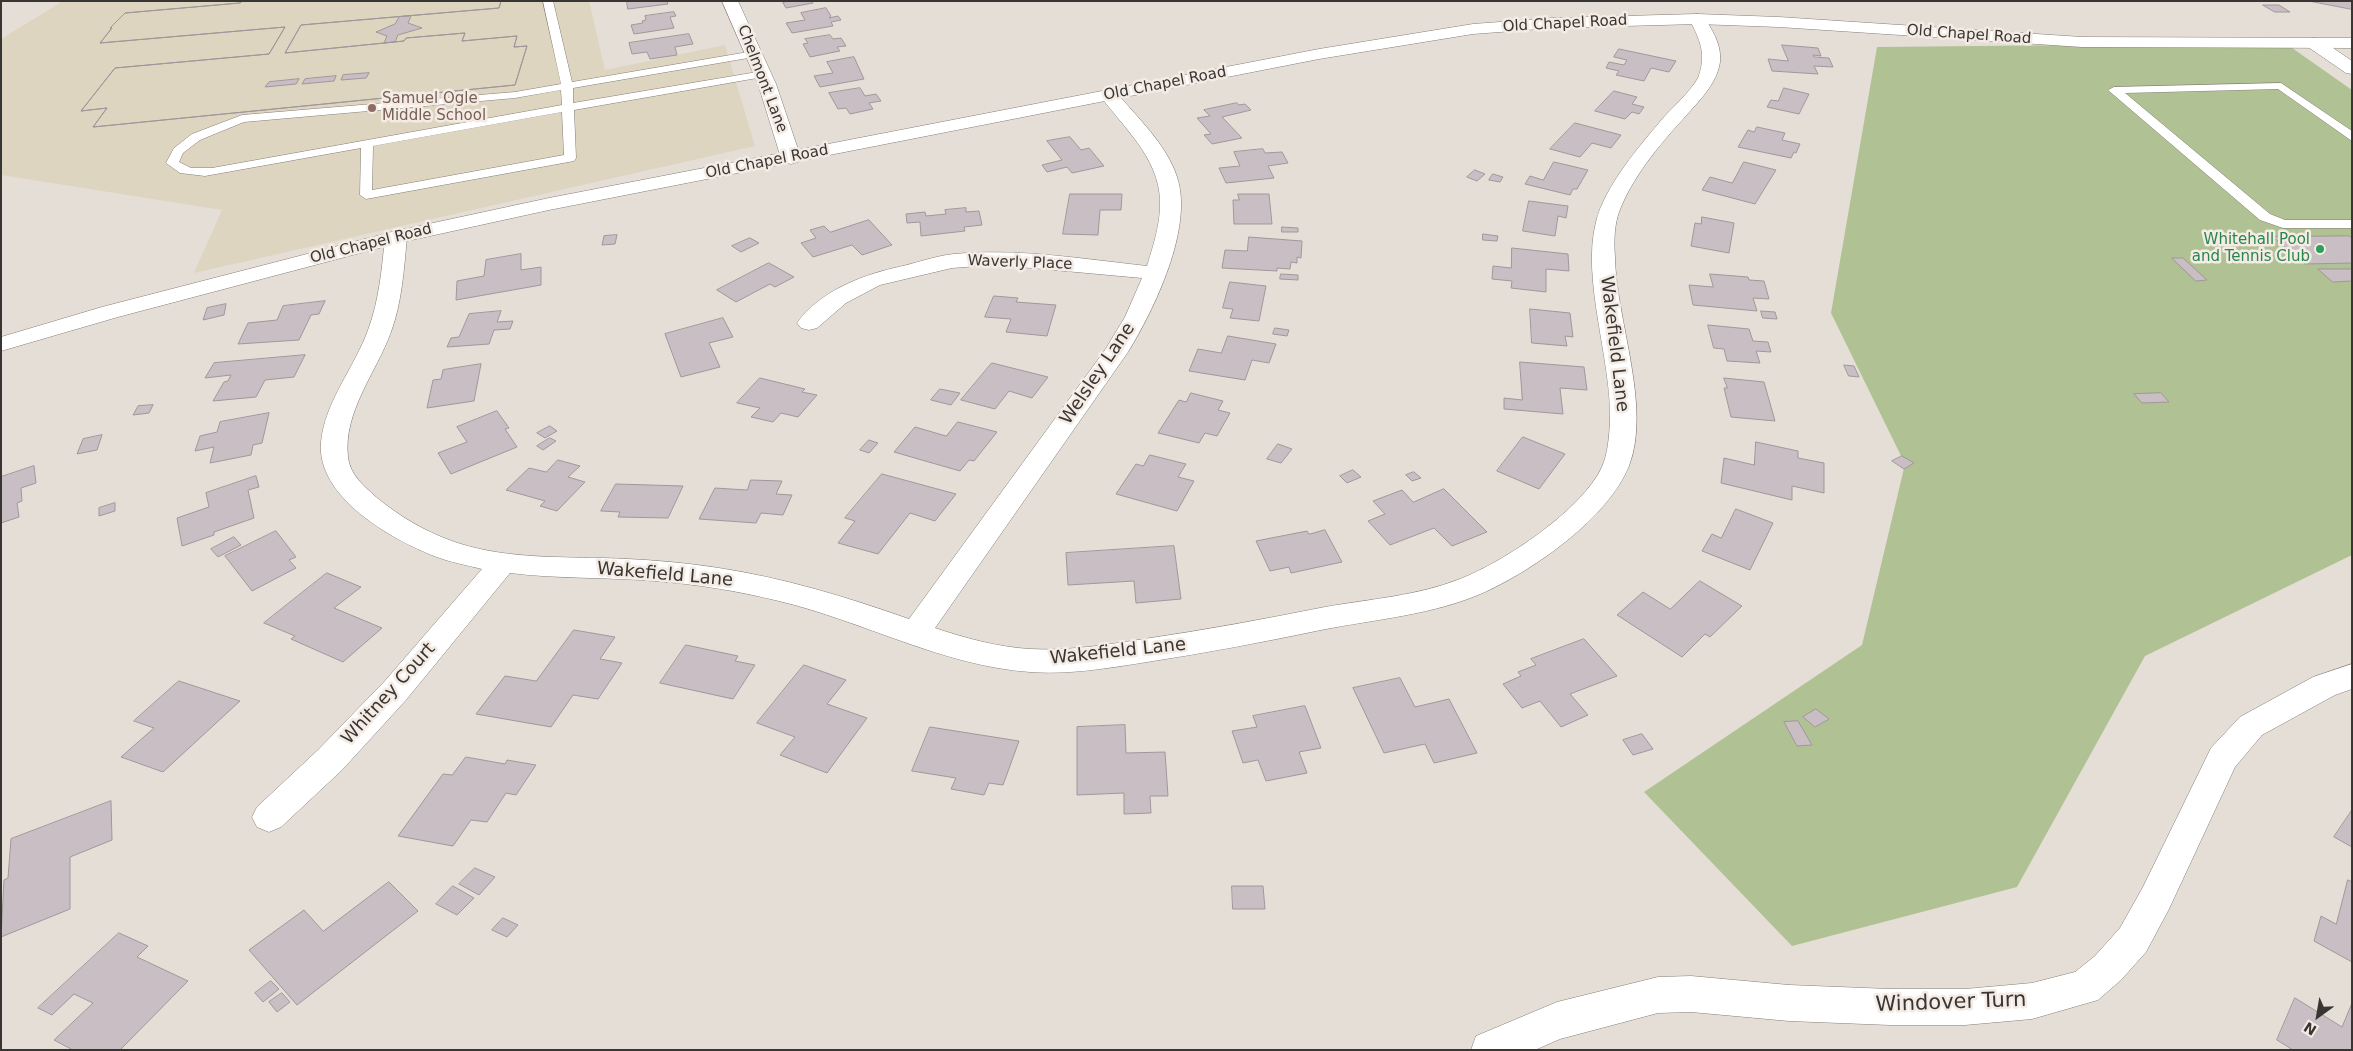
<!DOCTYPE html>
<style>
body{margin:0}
#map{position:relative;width:2353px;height:1051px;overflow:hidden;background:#e5ded7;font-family:"DejaVu Sans",sans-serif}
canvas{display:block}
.frame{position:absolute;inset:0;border:2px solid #383532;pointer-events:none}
.north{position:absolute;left:2293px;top:991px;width:50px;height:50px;-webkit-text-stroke:4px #f3ebe4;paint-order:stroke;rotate:212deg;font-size:14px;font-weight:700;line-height:20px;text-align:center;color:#383532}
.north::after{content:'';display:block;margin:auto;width:18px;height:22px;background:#383532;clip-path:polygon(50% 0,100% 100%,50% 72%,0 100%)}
</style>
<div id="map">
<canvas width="2353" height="1051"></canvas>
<div class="frame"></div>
<div class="north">N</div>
</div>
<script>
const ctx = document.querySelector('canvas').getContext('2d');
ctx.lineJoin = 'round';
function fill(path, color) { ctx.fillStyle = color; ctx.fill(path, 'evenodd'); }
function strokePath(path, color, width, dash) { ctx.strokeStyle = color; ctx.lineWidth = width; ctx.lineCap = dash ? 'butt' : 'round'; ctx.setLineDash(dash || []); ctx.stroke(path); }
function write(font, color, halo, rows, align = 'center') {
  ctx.font = font + ' "DejaVu Sans",sans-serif'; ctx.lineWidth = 5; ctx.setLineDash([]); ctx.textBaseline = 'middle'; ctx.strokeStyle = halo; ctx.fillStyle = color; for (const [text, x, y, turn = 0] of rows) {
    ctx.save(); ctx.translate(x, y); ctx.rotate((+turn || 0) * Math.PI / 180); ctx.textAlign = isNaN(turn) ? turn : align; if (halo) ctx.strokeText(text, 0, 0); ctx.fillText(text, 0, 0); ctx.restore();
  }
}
const education = new Path2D(`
 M63,1H589L605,70L725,45L755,146L194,273L222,210L1,175V39Z`);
const green = new Path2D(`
 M2285,43L2352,90V555L2145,656L2017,887L1792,946L1644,792L1862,645L1905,464L1831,313L1877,47Z`);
const building = new Path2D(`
 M242,1H501L499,8L301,25L285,53L404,41L406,38L465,33L462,41L517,36L514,47L527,46L515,85L93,127L107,108L81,111L115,68L269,54L285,27L100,43L112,28H110L125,13L240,3ZM369,73L366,78L341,80L343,75ZM336,76L334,81L302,84L305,79ZM299,79L296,84L265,87L269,82Z
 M242,1H501L499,8L301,25L285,53L404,41L406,38L465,33L462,41L517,36L514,47L527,46L515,85L93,127L107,108L81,111L115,68L269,54L285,27L100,43L112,28H110L125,13L240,3Z
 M627,1H667L668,4L628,9Z
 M788,1H812L813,3L786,8L783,3Z
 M2309,1H2352V9Z
 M2263,5H2279L2290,12H2275Z
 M826,8L831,16L829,18L838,16L841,20L831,22L833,26L792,33L786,23L805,20L801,13Z
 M674,12L676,16L670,17L674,28L634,34L631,25L643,23L642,21L646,20L645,16Z
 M411,16L408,23L422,28L398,35L395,42L384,43L387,36L376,32L395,24L399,17Z
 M689,34L693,44L675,47L677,55L650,59L647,52L632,54L629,43Z
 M830,35L833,39L841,38L846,46L837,47L840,51L810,57L803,44L808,43L805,39Z
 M1782,45L1818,48L1821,56L1813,55L1814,57L1829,58L1833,67L1814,66L1818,74L1772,71L1768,59L1788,61Z
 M1619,49L1676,61L1669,72L1651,68L1644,81L1616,75L1619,71L1606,68L1609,62L1624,65L1627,60L1614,57Z
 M854,57L864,79L820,87L814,76L833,73L827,62Z
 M860,88L865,96L876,94L881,101L869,103L873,109L850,114L846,108L838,109L829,93Z
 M1784,88L1809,94L1799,114L1767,107L1771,100L1778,101Z
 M1614,91L1637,97L1632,104L1644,107L1639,114L1632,112L1625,119L1595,111Z
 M1237,103L1239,105L1245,104L1251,110L1222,117L1242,138L1212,144L1204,135L1211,134L1197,118L1210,116L1204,110Z
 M1575,123L1621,135L1611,148L1592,143L1580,157L1550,149Z
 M1757,127L1785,133L1782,140L1800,144L1796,153L1794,152L1791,158L1738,147L1748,130L1754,132Z
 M1070,137L1081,150L1089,148L1104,166L1072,173L1067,167L1047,172L1042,165L1062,160L1047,141Z
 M1263,149L1265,153L1282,152L1288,163L1268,166L1274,178L1226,183L1219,168L1240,166L1234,152Z
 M1554,162L1588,170L1577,189H1573L1570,195L1525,184L1530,176L1543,180Z
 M1744,162L1776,170L1755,204L1702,190L1710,177L1732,183Z
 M1475,170L1485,174L1477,181L1467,177Z
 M1493,174L1503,177L1500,182L1489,180Z
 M1070,194H1122L1121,210H1100L1098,235L1063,234Z
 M1238,194H1269L1272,224H1234L1233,200H1239Z
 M1529,201L1568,206L1566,218L1558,216L1555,236L1523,231Z
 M966,208V212L979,211L982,225L964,227L965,231L921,236L920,222L907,223L906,214L925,212L926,216L946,214L945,210Z
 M1702,217L1734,223L1729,253L1691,246L1695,223L1701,224Z
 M869,220L892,245L862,255L852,245L813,257L801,243L816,238L810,230L824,226L830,232Z
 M1282,227L1298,228V232H1282Z
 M1483,234L1498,236L1497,241L1483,240Z
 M617,235L615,244L602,245L604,236Z
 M2349,236L2352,238V263L2305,264L2273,237Z
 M1249,237L1302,241L1301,258L1297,257V263L1291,262L1290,269L1277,268V271L1222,268L1225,250L1247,251Z
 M750,238L759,243L741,252L732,246Z
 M1512,248L1568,254L1569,271L1546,269V292L1511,288L1512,281L1492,279L1493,266L1511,268Z
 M521,254V270L541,267V285L456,300L457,281L484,276L486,260Z
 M2172,258H2183L2207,280L2196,281Z
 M769,263L794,277L775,287L770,284L736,302L717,290Z
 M2318,269H2352V281L2333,282Z
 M1281,274L1298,275V280L1280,279Z
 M1710,274L1748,277L1749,280L1764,281L1769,299L1753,298L1757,311L1693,305L1689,285L1713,287Z
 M1230,282L1266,286L1259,321L1230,318L1233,309L1223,308Z
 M994,296L1018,298L1016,302L1056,305L1047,336L1006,332L1011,319L985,317Z
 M325,301L319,314L311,315L299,340L238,344L248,323L277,320L283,306Z
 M226,304L224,315L203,320L207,308Z
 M1530,309L1570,313L1573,337L1565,336L1567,346L1532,343Z
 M501,311L497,322L513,321L510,329L494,330L489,344L447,347L451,338L459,337L469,314Z
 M1761,311L1775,312L1777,319L1763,318Z
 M723,318L733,337L709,343L720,367L681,377L665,334Z
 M1708,325L1749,329L1753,341L1768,342L1771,352L1756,351L1760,363L1727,361L1724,349L1714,348Z
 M1275,328L1289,330L1287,336L1273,334Z
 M1228,336L1276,344L1269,363L1252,360L1245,380L1189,371L1198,349L1221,353Z
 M305,355L294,377L265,380L256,397L213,401L224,382L228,381L231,375L205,378L214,363Z
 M1520,362L1584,367L1587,390L1560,388L1563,414L1504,409V398L1522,400Z
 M992,363L1048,377L1032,398L1009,391L995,409L961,400Z
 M481,364L474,401L427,408L433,380L441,379L443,370Z
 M1844,365L1854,366L1859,377L1849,376Z
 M760,378L805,389L802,392L817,395L798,417L781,413L773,422L751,417L760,408L737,403Z
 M1724,378L1764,382L1775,421L1731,417L1724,388H1727Z
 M940,389L960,393L951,405L931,400Z
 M1191,393L1223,401L1218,410L1230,413L1217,436L1205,433L1199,443L1158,433L1179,400L1186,402Z
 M2161,393L2169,402L2142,403L2134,394Z
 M153,405L149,413L133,415L138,406Z
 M497,411L509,428L505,429L517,447L451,474L438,453L467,442L457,427Z
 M269,413L262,443L253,445L251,455L210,463L214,447L195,451L200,436L217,432L220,422Z
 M958,422L997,432L974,461L969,460L960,471L894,452L915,427L946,436Z
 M550,426L557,431L545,438L537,433Z
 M102,435L97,450L77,454L83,439Z
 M1523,437L1565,454L1539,489L1497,471Z
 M550,438L556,441L543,450L537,446Z
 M869,440L878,443L869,453L860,450Z
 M1756,442L1798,451V458L1824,463V493L1792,486V500L1721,483L1724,458L1754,465Z
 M1278,444L1292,449L1281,463L1267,459Z
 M1150,455L1186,464L1178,477L1194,481L1177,511L1116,494L1136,464L1143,466Z
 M1902,456L1914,463L1904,469L1892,461Z
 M558,460L580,466L568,477L585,482L557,511L540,506L545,501L506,490L529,468L546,472Z
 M34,466L36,483L21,488L22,501L17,503L19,517L1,523V477Z
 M1353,470L1361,477L1347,483L1340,476Z
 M1414,472L1421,478L1412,481L1406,475Z
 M882,474L956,494L935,521L910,513L878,554L838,543L855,521L845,518Z
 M256,476L259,487L248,490L254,518L214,532V535L182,546L177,518L209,507L206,493Z
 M751,480L782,481L776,494L792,495L783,515L761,513L756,523L699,519L715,488L747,490Z
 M616,484L683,486L668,518L618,517L620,512L601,511Z
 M1444,489L1487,532L1452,546L1434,528L1390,545L1368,521L1385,514L1373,501L1402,490L1413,502Z
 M115,503V511L99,516V508Z
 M1736,509L1773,523L1750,570L1702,551L1712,534L1721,538Z
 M1325,530L1342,562L1291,573L1289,567L1270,571L1256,541L1307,531L1309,534Z
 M276,531L296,557L289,560L296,568L252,591L225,556Z
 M234,537L241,545L218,557L211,549Z
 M1174,546L1181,599L1136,603L1134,581L1068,585L1066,553Z
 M327,573L361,587L334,608L382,628L343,662L291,639L295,636L264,623Z
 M1700,581L1742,606L1710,637L1705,634L1682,657L1617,615L1643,592L1670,609Z
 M574,630L615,637L600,659L622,663L598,699L573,695L551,727L476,714L505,676L536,681Z
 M1584,639L1617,676L1570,694L1588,715L1561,727L1540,701L1522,708L1503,684L1521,676L1518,672L1536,665L1531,659Z
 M686,645L738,656L735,661L755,665L733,699L660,683Z
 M804,665L846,680L827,704L867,718L827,773L780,755L795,737L757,723Z
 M1400,678L1415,707L1449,699L1477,753L1434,763L1425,744L1384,753L1353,688Z
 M179,681L240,701L163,772L121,757L154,728L134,721Z
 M1305,706L1321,748L1299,752L1307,773L1266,781L1258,760L1243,763L1232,731L1257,727L1253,716Z
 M1816,709L1829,719L1815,727L1803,717Z
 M1798,721L1812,745L1797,746L1784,722Z
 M1125,725L1126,753L1165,752L1168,796H1150L1151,813L1124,814V793L1077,795V727Z
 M930,727L1019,741L1003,785L989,783L984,795L951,789L956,778L912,771Z
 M1642,734L1653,749L1633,755L1623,740Z
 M466,757L505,764L507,760L536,765L516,795L506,793L487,822L471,820L453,846L398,836L443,774L452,775Z
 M111,801L112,840L70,857V909L1,937L4,880L8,878L11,839Z
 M2352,810V847L2334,837Z
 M475,868L495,877L479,895L459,884Z
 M2348,880L2352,882V962L2314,941L2321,916L2336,924Z
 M389,882L418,911L297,1005L249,950L304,910L323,931Z
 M453,886L474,898L457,915L436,904Z
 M1232,886H1263L1265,909H1233Z
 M503,918L518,925L507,937L492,930Z
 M119,933L148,946L137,957L188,981L120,1050H73L54,1040L93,1003L74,994L52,1015L38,1008Z
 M271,981L279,989L263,1002L255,993Z
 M282,993L290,1002L277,1012L269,1002Z
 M2295,998L2342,1027L2352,1003V1050H2293L2277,1040Z`);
const lane = new Path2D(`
 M543,1H553L572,82L754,51L759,54L754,57L573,88V103L763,71L769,74L763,77L574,110L576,158L574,161L366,199L360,195L361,148L205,176L180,173L166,163L174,148L192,134L242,115L515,92L561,84ZM561,90L562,105L212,168H191L179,162L183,153L200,140L244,122L515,98ZM562,112L564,155L372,190L373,146Z
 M2281,83L2352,131V141L2278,89L2125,93L2270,214L2285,220H2352V228H2283L2260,220L2108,90L2114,87Z`);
const street = new Path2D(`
 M722,1H738L776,84L801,158L798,162L791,164L784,162L781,158L758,84Z
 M1697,14L1703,16C1712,29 1722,45 1720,62C1717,84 1698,102 1684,118C1659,145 1630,180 1618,215C1614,229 1614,243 1615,257C1616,320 1652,407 1629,466C1608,518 1535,569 1485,592C1434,615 1376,619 1321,630C1264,642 1205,653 1147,662C1109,668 1069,675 1030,672C943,666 863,621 779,601C738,591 696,584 654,581C606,577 558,579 510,573L406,700L342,770L281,827L269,832L257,827L252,817L257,807L318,750L384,682L482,569C466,565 449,562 434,556C391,539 316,497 321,442C325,401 355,367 368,330C379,301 382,268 385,237L389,233L396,231L403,233L407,237C404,269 402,302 391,332C376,373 343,412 348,457C350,475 364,486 376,497C399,516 424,531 452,541C499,558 553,557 602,558C641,559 680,562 719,568C784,578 847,597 909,619L1105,350L1125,317L1142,278L1032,268L991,265L952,268L880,285L846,303L817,328L809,330L801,328L797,323C819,292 860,276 894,268C914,264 934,256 954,254C1017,248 1083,259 1147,266C1164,213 1169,184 1134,138C1123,123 1110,110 1100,95L1103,91H1115C1137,117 1167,145 1177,177C1194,227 1154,310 1128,352L935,628C965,638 997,647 1030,649C1068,651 1106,645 1144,639C1205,630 1265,619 1325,607C1370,599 1417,596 1460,579C1504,562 1582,510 1602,467C1608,453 1609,437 1610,422C1612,360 1581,280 1596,222C1604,187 1641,144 1664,117C1676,104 1689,93 1698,78C1707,55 1700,39 1689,19L1691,16Z
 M2314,38L2320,39L2352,61V74L2346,73L2308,47L2306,43L2308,39Z
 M2352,664V689L2335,695L2262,735L2235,767L2169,909L2146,952L2121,980L2098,1000L2032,1019L1965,1025H1890L1789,1021L1691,1012L1658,1013L1560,1039L1535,1050H1471L1476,1036L1557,1002L1658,977L1691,976L1789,985L1890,989H1965L2032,983L2075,972L2095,956L2120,928L2143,887L2211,748L2240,717L2313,677Z`);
const secondary = new Path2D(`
 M1697,14L1779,17L2082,37L2352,38V48L2082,47L1779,27L1697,24L1553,28L1473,34L1319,59L549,210L398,243L118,317L1,351V337L102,307L396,231L549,198L1319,49L1473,24L1553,18Z`);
const markers = [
 [372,108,5,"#8d6e63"],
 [2320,249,5,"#2e9e5b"]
];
const farStreetnames = [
 ["Old Chapel Road",1565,24,-3],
 ["Old Chapel Road",1969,35,4],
 ["Chelmont Lane",762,79,69],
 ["Old Chapel Road",1165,84,-11],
 ["Old Chapel Road",767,162,-11],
 ["Old Chapel Road",371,244,-14],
 ["Waverly Place",1020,263,2]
];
const farEducationnames = [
 ["Samuel Ogle",382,99],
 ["Middle School",382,116]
];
const farLeisurenames = [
 ["Whitehall Pool",2310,240],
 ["and Tennis Club",2310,257]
];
const streetNames = [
 ["Wakefield Lane",1614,344,83],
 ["Welsley Lane",1098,374,-56],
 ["Wakefield Lane",665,575,5],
 ["Wakefield Lane",1118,652,-6],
 ["Whitney Court",389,694,-48]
];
const nearStreetnames = [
 ["Windover Turn",1951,1003,-2]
];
fill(education, '#ded5c0');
fill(green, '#b0c293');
fill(building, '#c9bec3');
strokePath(building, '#a1979b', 1);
strokePath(lane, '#857e77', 1);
strokePath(street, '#857e77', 1);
strokePath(secondary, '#857e77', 1);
fill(lane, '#fff');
fill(street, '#fff');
fill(secondary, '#fff');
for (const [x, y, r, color] of markers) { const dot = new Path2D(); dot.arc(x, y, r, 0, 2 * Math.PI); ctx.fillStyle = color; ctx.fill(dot); strokePath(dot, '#f3ebe4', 2); }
write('15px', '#383532', '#f3ebe4', farStreetnames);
write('15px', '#785e54', '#f3ebe4', farEducationnames, 'left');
write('15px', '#27864d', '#f3ebe4', farLeisurenames, 'right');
write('18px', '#383532', '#f3ebe4', streetNames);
write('21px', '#383532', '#f3ebe4', nearStreetnames);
</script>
